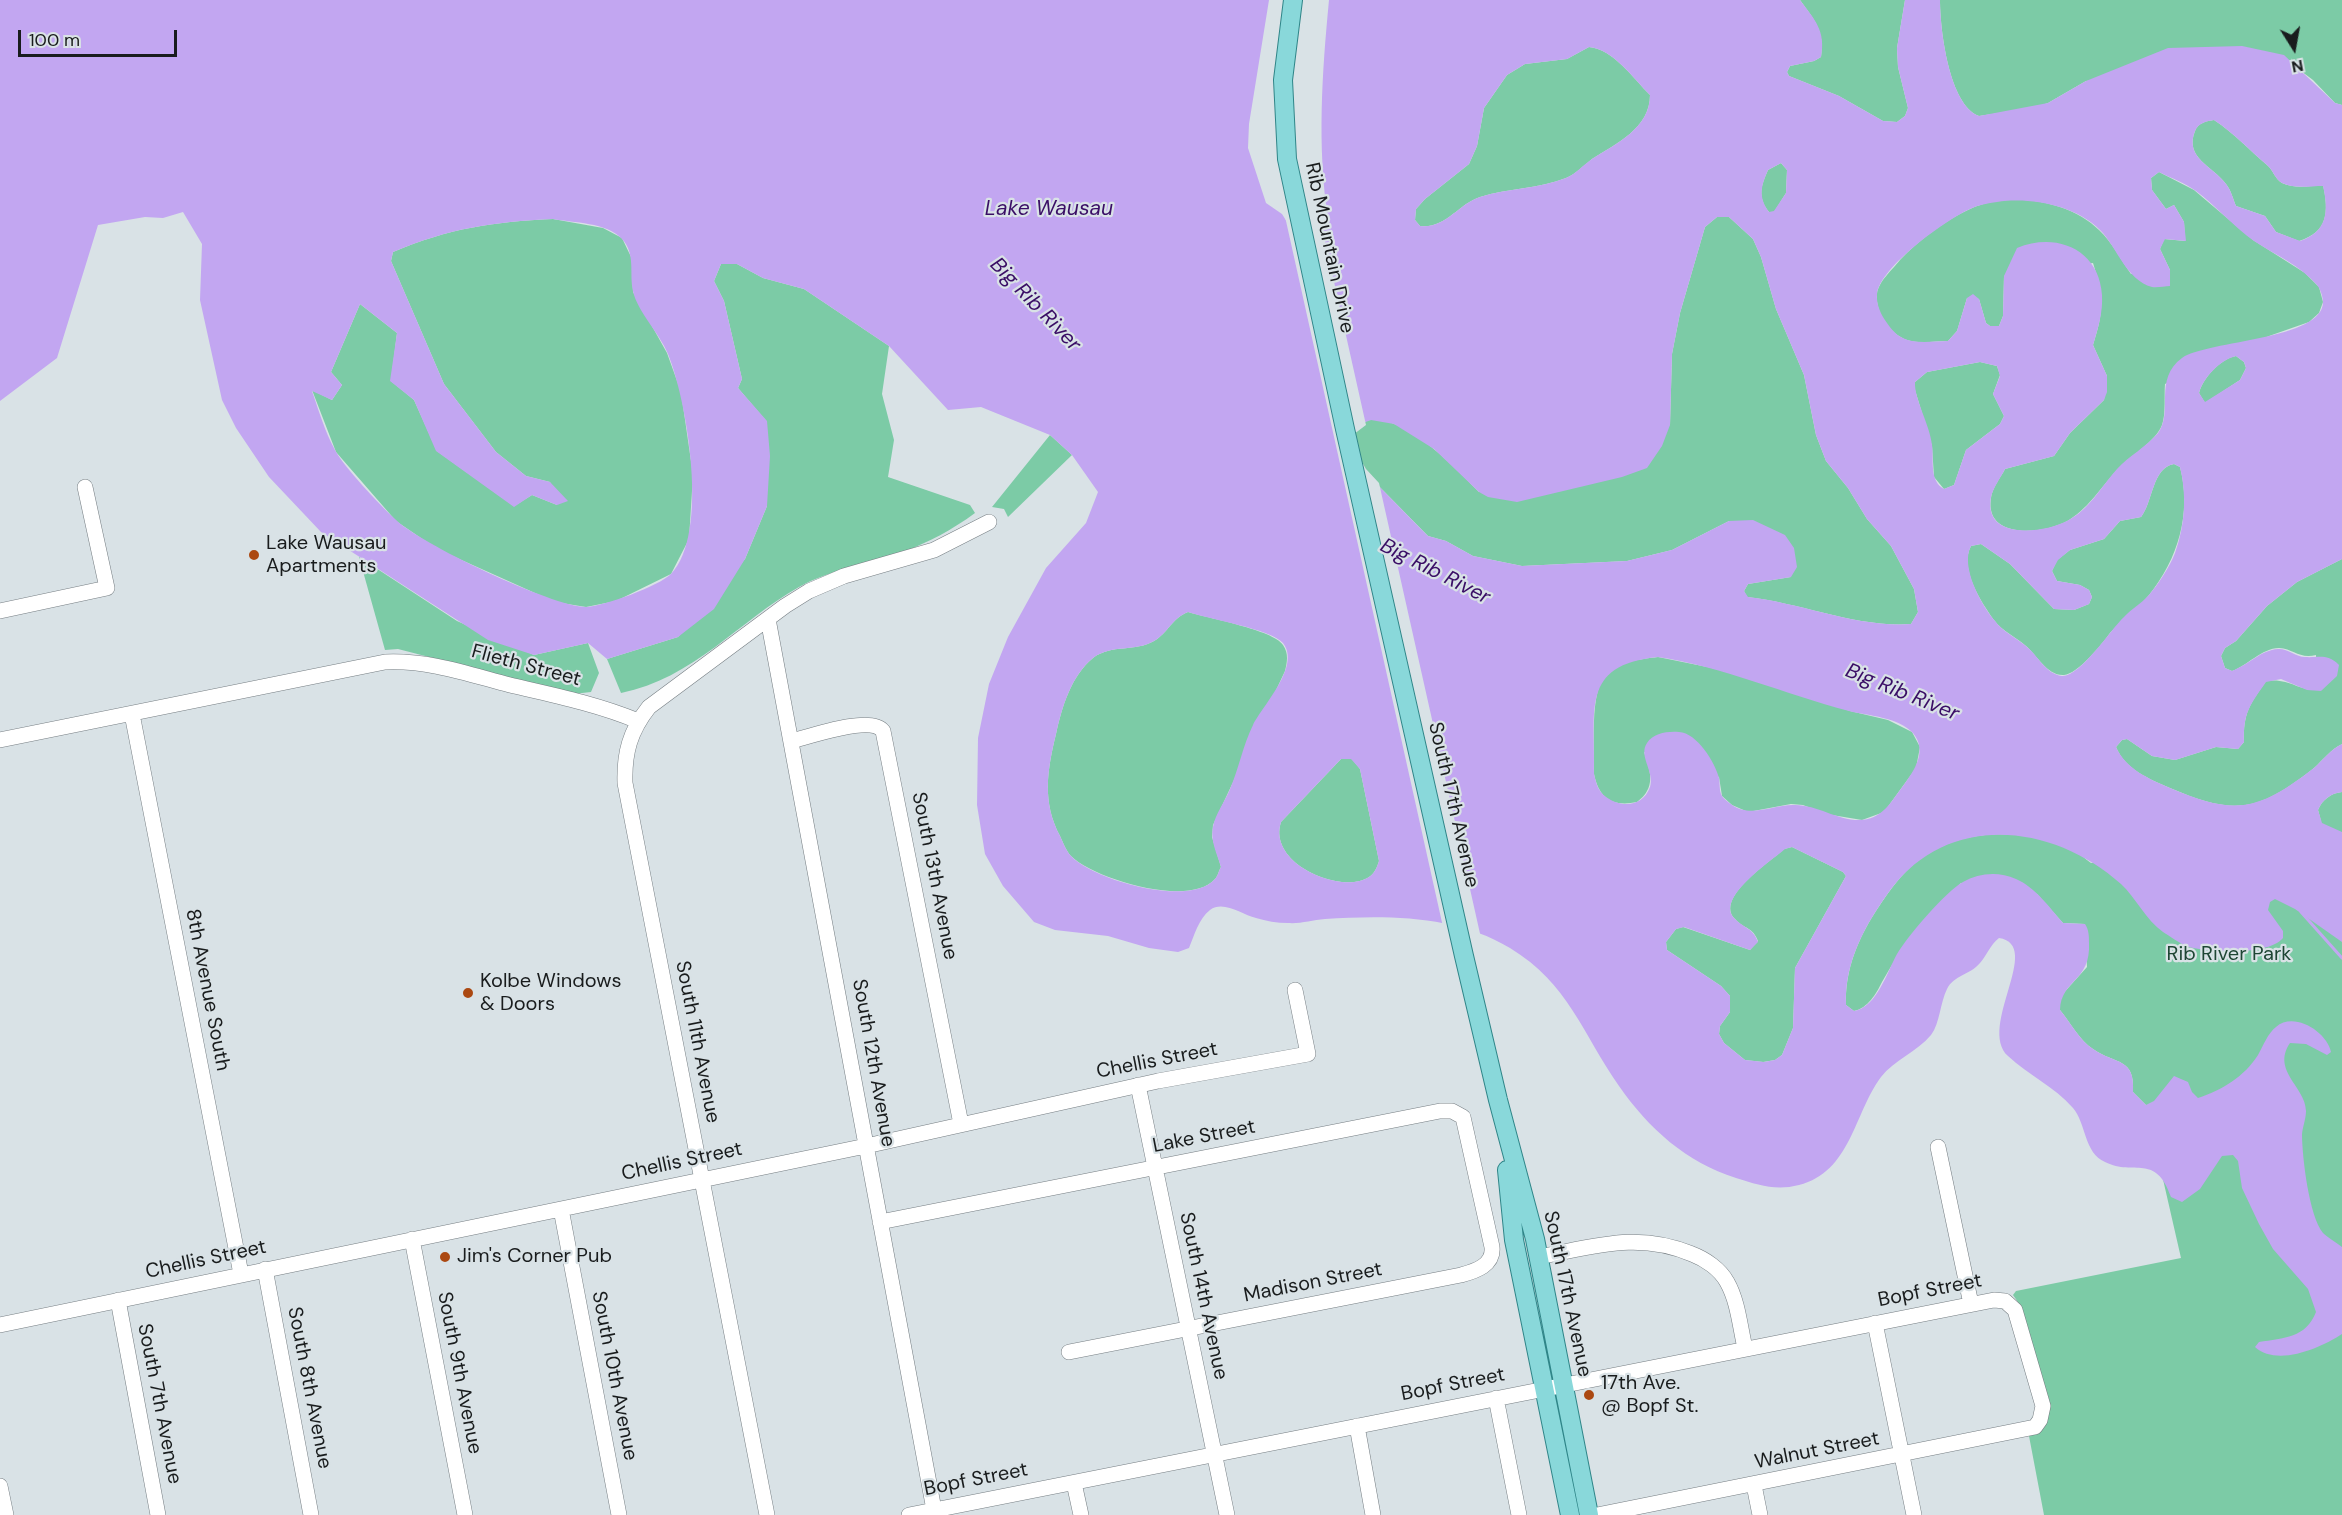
<!DOCTYPE html>
<style>
body{margin:0}
#map{position:relative;width:2342px;height:1515px;overflow:hidden;background:#d9e2e6;font-family:"DM Sans",sans-serif}
canvas{display:block}
.north{position:absolute;left:2264px;top:18px;width:60px;height:60px;-webkit-text-stroke:4px #d9e2e6;paint-order:stroke;rotate:169deg;font-size:16px;font-weight:700;line-height:24px;text-align:center;color:#191c1d}
.north::after{content:'';display:block;margin:auto;width:21px;height:27px;background:#191c1d;clip-path:polygon(50% 0,100% 100%,50% 72%,0 100%)}
.scale{position:absolute;left:18px;top:30px;width:159px;height:27px;box-sizing:border-box;border:3px solid #191c1d;border-top:0;padding-left:8px;font-size:18px;line-height:21px;white-space:nowrap;color:#191c1d;-webkit-text-stroke:4px #d9e2e6;paint-order:stroke}
</style>
<div id="map">
<canvas width="2342" height="1515"></canvas>
<div class="north">N</div>
<div class="scale">100 m</div>
</div>
<script>
const ctx = document.querySelector('canvas').getContext('2d');
ctx.lineJoin = 'round';
function fill(path, color) { ctx.fillStyle = color; ctx.fill(path, 'evenodd'); }
function strokePath(path, color, width, dash) { ctx.strokeStyle = color; ctx.lineWidth = width; ctx.lineCap = dash ? 'butt' : 'round'; ctx.setLineDash(dash || []); ctx.stroke(path); }
function write(font, color, halo, rows, align = 'center') {
  ctx.font = font + ' "DM Sans",sans-serif'; ctx.lineWidth = 4.5; ctx.setLineDash([]); ctx.textBaseline = 'middle'; ctx.strokeStyle = halo; ctx.fillStyle = color; for (const [text, x, y, turn = 0] of rows) {
    ctx.save(); ctx.translate(x, y); ctx.rotate((+turn || 0) * Math.PI / 180); ctx.textAlign = isNaN(turn) ? turn : align; if (halo) ctx.strokeText(text, 0, 0); ctx.fillText(text, 0, 0); ctx.restore();
  }
}
const green = new Path2D(`
 M1800,0H1905L1897,48L1898,67L1908,108L1905,116L1897,122L1883,121L1839,96L1789,76L1787,72L1790,66L1814,61L1821,57C1825,32 1814,19 1800,0Z
 M1940,0H2342V105L2335,103L2313,80L2289,62L2086,81L2048,103L2033,108L1979,116C1949,105 1940,29 1940,0Z
 M1589,47C1613,49 1634,79 1650,95C1650,128 1617,143 1592,159C1584,165 1576,174 1566,178C1539,189 1508,188 1480,197C1458,204 1446,229 1420,226L1415,220L1416,209L1425,199L1469,164L1477,146L1484,108L1507,75L1525,64L1567,59Z
 M2214,120C2234,133 2249,150 2267,165C2273,170 2275,179 2282,183C2294,189 2310,186 2323,185C2329,212 2328,232 2299,241L2276,232L2265,216L2236,206C2233,199 2231,190 2226,184C2213,166 2184,158 2195,131C2198,123 2206,121 2214,120Z
 M1781,163L1787,170L1786,193L1774,212H1769C1757,197 1761,186 1768,170Z
 M2159,172L2194,190L2253,240L2305,273L2319,287L2323,302L2319,313L2309,322L2269,336L2165,384C2164,396 2166,414 2162,425C2155,442 2132,455 2120,467C2102,485 2091,506 2069,520C2046,534 1984,541 1991,498C1992,488 2001,477 2005,469L2054,456L2070,433L2104,400L2107,376L2093,345C2104,311 2104,297 2093,263L2004,276L2003,316L1999,326H1990L1986,323L1979,299L1967,298L1957,331L1948,341C1936,341 1919,344 1907,340C1890,334 1875,313 1877,294C1878,282 1893,269 1900,260C1919,240 1944,221 1970,209C2008,191 2069,200 2099,230C2112,242 2121,260 2131,274L2170,270L2160,249L2164,239L2185,241L2184,222L2174,205L2166,209L2152,190L2151,178Z
 M1717,217H1729L1753,239L1761,257L1776,309L1804,375L1816,435L1826,461L1848,488L1867,519L1891,546L1914,589L1918,612L1911,624C1857,628 1802,603 1747,597L1744,591L1748,584L1791,577L1729,521L1672,550L1627,561L1522,566L1473,556L1446,541L1428,536L1364,471L1351,432C1357,427 1363,420 1371,420C1408,417 1455,468 1479,492L1670,425L1672,354L1680,313L1705,227Z
 M553,219L603,228L622,238L632,259L633,292L667,353L681,392L693,475L689,539L671,574L616,601L586,607L555,602L437,549L396,521L336,452L312,390L332,400L342,385L331,372L360,304L397,333L391,381L414,400L437,451L514,506L532,495L557,505L550,482L526,476L496,452L444,384L391,261L393,252C450,228 492,222 553,219Z
 M721,264H737L763,278L804,289L889,346L882,394L894,440L888,477L970,505L975,513C952,530 929,542 903,552C868,565 831,569 799,587C740,620 693,679 621,693L607,659L678,637L745,559L767,506V422L738,388L742,379L724,301L714,281Z
 M2236,356L2244,362L2246,368L2240,380L2205,403L2199,393C2203,378 2220,359 2236,356Z
 M1980,362L1997,366L2000,375L1993,394L2004,416L2000,424L1966,450L1954,485L1944,489L1934,477L1932,446L1915,390V382L1927,372Z
 M1050,435L1072,455L1008,517L1004,509L992,507Z
 M2174,464L2180,467C2192,513 2178,559 2149,595C2138,609 2122,619 2110,633C2102,644 2078,674 2064,675C2047,676 2037,655 2026,646C2016,637 2002,631 1994,620C1981,602 1959,568 1971,546L1981,544L2010,564L2054,609L2074,610L2089,604L2092,597L2089,590L2080,585L2057,581L2052,571L2057,560L2070,550L2104,539L2120,521L2141,517C2153,502 2152,468 2174,464Z
 M359,557L457,621L534,655L588,643L599,673L591,692L573,694L398,649L385,650Z
 M2342,559V744C2331,749 2323,760 2314,768C2258,812 2235,816 2170,788C2149,779 2125,769 2116,747L2122,740L2127,739L2152,756L2175,760L2216,747L2238,749L2244,742C2243,713 2250,704 2266,681C2290,678 2296,690 2317,690L2316,655C2299,659 2294,649 2279,648C2262,648 2247,666 2232,671L2225,668L2221,656L2225,648L2236,641L2267,606L2297,582Z
 M1188,612C1207,618 1274,630 1283,645C1289,654 1287,662 1285,671L1213,825L1212,837L1221,867C1219,870 1218,876 1215,879C1190,908 1094,879 1071,856C1066,851 1063,842 1060,836C1042,802 1047,771 1056,734C1062,707 1071,676 1093,658C1111,644 1136,652 1154,641C1168,633 1172,618 1188,612Z
 M1658,657L1732,672L1850,711L1888,720L1912,732L1920,747L1916,768L1884,812L1862,820L1826,814L1803,805L1791,804L1748,812L1732,805L1722,796L1719,777L1644,752C1651,772 1656,788 1637,802C1613,807 1599,799 1594,774C1595,749 1589,692 1606,674C1618,662 1641,659 1658,657Z
 M1341,759H1352L1360,769L1379,861C1377,867 1375,873 1369,877C1342,895 1267,864 1281,822Z
 M2342,792V1515H2044L2029,1436L2044,1428L2048,1418L2020,1305L2013,1295L2016,1291L2181,1258L2146,1105L2133,1092C2135,1057 2116,1065 2093,1049C2080,1041 2070,1022 2060,1010V997L2087,967L2085,924L2063,923L2037,894L1961,883C1930,914 1903,944 1882,982C1876,994 1868,1008 1854,1011L1846,1005C1845,974 1855,946 1871,919C1884,898 1900,874 1920,859C1961,828 2024,828 2069,848C2077,851 2084,858 2091,863L2321,821L2318,810C2322,800 2331,793 2342,792Z
 M1792,847L1843,872L1846,876L1795,968L1793,1028L1782,1055L1775,1060L1763,1062L1745,1060L1724,1043L1719,1034L1720,1026L1730,1012V996L1721,986L1667,950L1666,942L1676,929L1683,927L1750,950L1758,941C1753,927 1744,929 1735,919C1714,898 1770,862 1784,849Z`);
const water = new Path2D(`
 M0,0H1269L1249,124L1248,148L1266,203L1282,214L1292,230L1328,219C1317,146 1322,73 1329,0H1800C1815,20 1826,31 1821,57L1814,61L1790,66L1787,72L1789,76L1839,96L1883,121L1897,122L1905,116L1908,108L1898,67L1897,48L1905,0H1940C1940,29 1949,105 1979,116L2048,103L2086,81L2168,48L2242,46L2284,55L2335,103L2342,105V559L2297,582L2267,606L2236,641L2225,648L2221,656L2225,668L2232,671C2248,665 2261,650 2278,649C2287,648 2296,657 2305,657C2319,658 2327,653 2339,665L2337,676L2321,691L2307,690L2281,679L2266,682C2250,705 2243,713 2244,742L2238,749L2216,747L2175,760L2152,756L2127,739L2122,740L2116,747C2126,769 2149,779 2170,788C2235,816 2258,811 2314,768C2323,760 2331,749 2342,744V792C2331,793 2322,800 2318,810L2322,823L2342,832V942L2295,909L2275,899L2270,902L2268,910L2283,931V938C2268,956 2207,953 2186,946C2179,943 2170,936 2163,932C2146,920 2136,898 2121,884C2054,824 1950,811 1891,889C1866,923 1844,962 1846,1005L1854,1011C1877,1007 1887,972 1897,954C1907,937 1946,891 1963,882C1979,873 1998,871 2016,879C2035,887 2050,908 2063,923L2085,924C2089,930 2089,936 2089,943C2091,982 2061,979 2060,1010C2070,1022 2080,1041 2093,1049C2116,1065 2135,1057 2133,1092L2146,1105L2154,1101L2174,1076L2188,1082L2192,1092L2198,1098C2222,1090 2244,1077 2258,1055C2263,1046 2268,1033 2276,1027C2294,1011 2327,1032 2331,1052L2327,1055L2306,1044L2290,1043C2271,1071 2306,1087 2306,1111C2306,1118 2303,1126 2302,1134C2302,1156 2309,1216 2323,1233C2328,1238 2336,1242 2342,1247V1334C2321,1348 2277,1367 2255,1347L2259,1342C2284,1338 2306,1338 2316,1312L2308,1289L2273,1249L2259,1224L2242,1188L2238,1161L2233,1155L2222,1156L2200,1189L2182,1202L2171,1197C2155,1152 2135,1177 2105,1162C2084,1153 2086,1123 2073,1108C2054,1086 2028,1075 2008,1056C1977,1027 2044,945 1999,938C1990,945 1987,955 1980,963C1970,975 1954,975 1947,989C1940,1003 1940,1023 1931,1035C1917,1052 1894,1060 1881,1077C1854,1113 1851,1172 1799,1185C1776,1191 1758,1185 1736,1178C1686,1162 1649,1129 1619,1086C1582,1033 1569,984 1510,948C1456,915 1386,915 1325,919C1312,920 1300,924 1288,923C1277,923 1266,921 1256,918C1242,915 1224,900 1210,910C1199,918 1194,936 1189,948L1178,952L1149,948L1108,936L1055,930L1034,922L1003,886L985,854L977,805L978,738L989,684L1008,637L1046,568L1086,523L1098,492L1072,455L1050,435L981,407L948,410L889,346L804,289L763,278L737,264H721L714,281L724,301L742,379L738,388L767,421L770,456L767,506L745,559L714,609L678,637L607,659L588,643L534,655L488,640L321,532L269,477L236,428L222,400L200,300L202,244L183,212L163,218L145,217L98,225L57,358L0,401ZM1589,47C1613,49 1634,79 1650,95C1650,128 1617,143 1592,159C1583,165 1576,174 1566,178C1539,189 1508,188 1480,197C1458,204 1446,229 1420,226L1415,220L1416,209L1425,199L1469,164L1477,146L1484,108L1507,75L1525,64L1567,59ZM2214,120C2234,133 2249,150 2267,165C2273,170 2275,179 2282,183C2294,189 2310,186 2323,186C2329,212 2327,232 2300,241L2276,232L2265,216L2236,206C2233,199 2231,190 2226,184C2213,166 2184,158 2195,131C2198,123 2207,121 2214,120ZM1781,163L1787,170L1786,193L1774,211L1769,212C1758,197 1761,186 1768,170ZM2159,172C2171,178 2185,183 2196,191C2216,206 2233,226 2254,241C2275,255 2300,265 2317,285C2320,288 2323,297 2323,302C2323,340 2208,340 2182,358C2153,379 2174,412 2158,433C2146,447 2129,456 2117,469C2101,487 2089,510 2067,521C2044,533 1983,541 1991,497C1993,488 2001,477 2005,469L2054,456L2070,433L2104,400L2107,392V376L2093,345C2098,328 2103,313 2102,295C2099,249 2056,232 2017,248L2004,276L2003,316L1999,326H1990L1986,323L1979,299L1973,294L1967,298L1957,331L1948,341C1937,341 1924,343 1912,341C1900,339 1893,332 1887,323C1881,315 1876,304 1877,294C1880,267 1947,219 1970,209C1978,205 1988,203 1997,202C2030,197 2075,205 2100,230C2117,247 2126,280 2152,287C2157,288 2165,286 2170,286V270L2160,249L2165,239L2186,241L2184,222L2174,205L2166,209L2152,190L2151,178ZM1717,217H1729L1753,239L1761,257L1776,309L1804,375L1816,435L1826,461L1848,488L1867,519L1891,546L1914,589L1918,612L1911,624C1857,628 1802,603 1748,597L1744,591L1748,584L1791,577L1797,567L1794,548L1785,535L1753,520L1729,521L1672,550L1627,561L1522,566L1473,556L1446,541L1428,536L1416,524L1364,471L1351,432L1360,424L1371,420L1394,424L1434,449L1479,492L1488,497L1517,502L1622,477L1647,468L1662,446L1670,425L1672,354L1680,313L1705,227ZM553,219C573,223 607,222 622,239C636,254 629,273 633,291C637,311 660,334 668,354C687,401 710,534 671,574C659,586 604,606 587,607C555,608 418,543 395,519C381,506 343,466 335,450C325,432 319,411 312,391L332,400L342,385L331,372L360,304L397,333L390,381L414,400L436,451L514,507L532,495L557,505L568,501L550,482L526,476L496,452L444,384L391,261L393,252C450,228 492,222 553,219ZM2236,356L2244,362L2246,368L2240,380L2205,402L2199,393C2203,378 2220,360 2236,356ZM1980,362L1997,366L2000,376L1993,394L2004,416L2000,424L1966,450L1954,485L1944,489C1929,481 1934,460 1932,445C1930,425 1914,399 1915,382L1927,372ZM2174,464L2180,467C2187,496 2185,525 2175,553C2170,566 2158,585 2148,596C2141,604 2131,609 2124,617C2111,629 2080,677 2062,676C2046,674 2038,656 2027,647C2017,638 2003,632 1995,621C1981,605 1960,566 1971,546L1981,544L2010,564L2054,609L2074,610L2089,604L2092,597L2089,590L2080,585L2057,581L2052,571L2058,560L2070,550L2104,539L2120,521L2141,517C2153,502 2152,468 2174,464ZM1188,612C1208,619 1271,629 1283,643C1301,666 1263,705 1253,725C1243,745 1239,768 1230,789C1225,802 1215,814 1213,827C1210,840 1217,854 1221,867C1219,870 1218,876 1215,879C1190,908 1093,880 1071,856C1066,851 1063,842 1060,836C1042,802 1047,771 1056,734C1062,707 1071,676 1093,658C1111,644 1136,652 1154,641C1168,633 1172,618 1188,612ZM1658,657C1724,667 1784,694 1849,711C1869,716 1898,717 1913,733C1928,751 1914,771 1903,786C1891,802 1882,820 1859,820C1836,820 1816,804 1793,805C1772,805 1751,818 1732,805C1729,803 1723,798 1722,796C1719,791 1720,783 1719,778C1715,762 1697,733 1679,732C1668,731 1653,733 1647,743C1638,756 1655,772 1650,787C1643,807 1621,808 1606,797C1598,791 1596,783 1594,774C1596,711 1579,665 1658,657ZM1341,759H1351L1360,769L1379,861C1377,867 1375,873 1369,877C1342,895 1267,864 1281,822ZM1792,847L1843,872L1846,876L1795,968L1793,1028L1782,1055L1775,1060L1764,1062L1745,1060L1724,1043L1719,1034L1720,1026L1730,1012V996L1721,986L1667,950L1666,942L1676,929L1684,927L1750,950L1758,942C1753,928 1745,929 1735,919C1714,899 1770,862 1785,849Z`);
const pier = new Path2D(`
 M1284,212L1293,227L1320,219L1366,425L1354,434V448L1366,469L1379,483L1481,938L1443,927Z`);
const stream = new Path2D(`
 M2301,912L2342,958`);
const minor = new Path2D(`
 M0,611L107,588L85,487
 M768,619L935,1515
 M132,714L241,1274
 M0,740L385,662C429,660 468,674 510,685C553,695 597,704 638,721
 M792,741C811,736 871,715 883,731L961,1124
 M1138,1085L1227,1515
 M1938,1147L1971,1304
 M561,1209L619,1515
 M880,1222L1440,1111H1452L1463,1117L1492,1247C1494,1265 1476,1271 1461,1275L1069,1352
 M412,1239L465,1515
 M1538,1257C1594,1247 1637,1231 1692,1254C1705,1259 1720,1269 1727,1282C1738,1301 1740,1327 1745,1348
 M265,1269L311,1515
 M118,1300L158,1515
 M1875,1323L1914,1515
 M0,1325L866,1146L1158,1081L1308,1054L1295,990
 M1496,1398L1519,1515
 M1357,1426L1373,1515
 M1074,1483L1081,1515
 M1754,1485L1760,1515
 M0,1486L6,1515
 M767,1515L625,783C624,753 630,731 649,707L785,606L809,591L844,576L934,550L989,522
 M909,1515L1994,1300L2005,1301L2015,1310L2043,1406L2040,1420L2035,1427L1597,1515`);
const major = new Path2D(`
 M1293,0L1283,80L1287,159L1345,429L1464,956L1498,1100L1535,1239L1589,1515
 M1507,1170L1514,1240L1570,1515`);
const markers = [
 [254,555,6,"#ab4811"],
 [468,993,6,"#ab4811"],
 [445,1257,6,"#ab4811"],
 [1589,1395,6,"#ab4811"]
];
const streetNames = [
 ["Rib Mountain Drive",1329,248,78],
 ["Flieth Street",526,666,15],
 ["South 17th Avenue",1453,805,77],
 ["South 13th Avenue",934,876,79],
 ["8th Avenue South",207,990,79],
 ["South 11th Avenue",697,1042,79],
 ["Chellis Street",1157,1061,-11],
 ["South 12th Avenue",873,1063,80],
 ["Lake Street",1204,1137,-11],
 ["Chellis Street",682,1162,-12],
 ["Chellis Street",206,1260,-12],
 ["Madison Street",1313,1283,-11],
 ["Bopf Street",1930,1291,-11],
 ["South 17th Avenue",1567,1294,78],
 ["South 14th Avenue",1203,1296,78],
 ["South 9th Avenue",459,1373,79],
 ["South 10th Avenue",614,1376,79],
 ["Bopf Street",1453,1385,-11],
 ["South 8th Avenue",309,1388,79],
 ["South 7th Avenue",159,1404,79],
 ["Walnut Street",1817,1451,-11],
 ["Bopf Street",976,1480,-11]
];
const poiNames = [
 ["Lake Wausau",266,544],
 ["Apartments",266,567],
 ["Kolbe Windows",480,982],
 ["& Doors",480,1005],
 ["Jim's Corner Pub",457,1257],
 ["17th Ave.",1601,1384],
 ["@ Bopf St.",1601,1407]
];
const parkNames = [
 ["Rib River Park",2229,955]
];
const waterNames = [
 ["Lake Wausau",1049,209],
 ["Big Rib River",1035,305,46],
 ["Big Rib River",1435,572,27],
 ["Big Rib River",1902,693,22]
];
fill(green, '#7ccba6');
fill(water, '#c2a6f1');
fill(pier, '#d9e2e6');
strokePath(stream, '#c2a6f1', 3);
strokePath(minor, '#767e83', 16);
strokePath(major, '#2f8588', 20);
strokePath(minor, '#fff', 15);
strokePath(major, '#89d8da', 18);
for (const [x, y, r, color] of markers) { const dot = new Path2D(); dot.arc(x, y, r, 0, 2 * Math.PI); ctx.fillStyle = color; ctx.fill(dot); strokePath(dot, '#d9e2e6', 2); }
write('20px', '#191c1d', '#d9e2e6', streetNames);
write('20px', '#191c1d', '#d9e2e6', poiNames, 'left');
write('20px', '#1e4634', '#d9e2e6', parkNames);
write('italic 21px', '#3a0e66', '#d9e2e6', waterNames);
</script>
